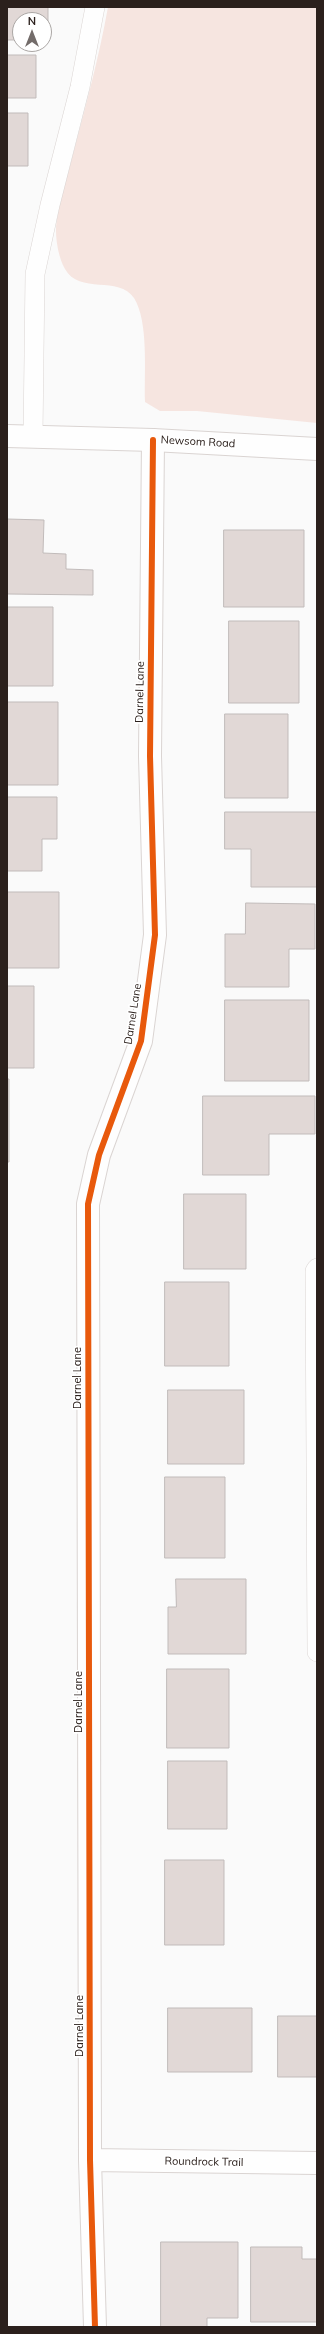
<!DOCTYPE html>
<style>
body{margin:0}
#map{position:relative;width:324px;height:2334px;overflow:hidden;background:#fafafa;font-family:Mulish,sans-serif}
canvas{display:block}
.frame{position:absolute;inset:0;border:8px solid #2b201c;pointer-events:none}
.north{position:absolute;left:12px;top:12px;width:40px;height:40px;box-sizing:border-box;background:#fff;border:1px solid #aaa6a4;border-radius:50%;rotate:0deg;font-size:11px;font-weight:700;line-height:16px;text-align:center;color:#2b201c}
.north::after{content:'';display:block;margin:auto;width:14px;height:18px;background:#736c6a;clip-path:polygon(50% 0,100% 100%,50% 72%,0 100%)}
</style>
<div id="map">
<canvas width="324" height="2334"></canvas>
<div class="frame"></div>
<div class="north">N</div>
</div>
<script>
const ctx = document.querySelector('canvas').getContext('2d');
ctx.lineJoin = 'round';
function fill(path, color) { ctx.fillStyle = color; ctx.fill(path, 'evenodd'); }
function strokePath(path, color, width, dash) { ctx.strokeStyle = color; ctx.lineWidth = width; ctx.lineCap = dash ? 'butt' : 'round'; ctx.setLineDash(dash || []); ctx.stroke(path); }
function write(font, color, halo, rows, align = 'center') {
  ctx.font = font + ' Mulish,sans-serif'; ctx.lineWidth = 3.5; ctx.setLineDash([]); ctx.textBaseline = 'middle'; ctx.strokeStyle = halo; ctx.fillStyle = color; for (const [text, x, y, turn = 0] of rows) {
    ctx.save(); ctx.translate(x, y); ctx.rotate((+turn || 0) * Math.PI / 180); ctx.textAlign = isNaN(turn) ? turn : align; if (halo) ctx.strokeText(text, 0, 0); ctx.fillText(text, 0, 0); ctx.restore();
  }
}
const green = new Path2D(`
 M108,7H317V423L197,411H160L145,402C144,373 149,322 134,298C119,275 79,295 65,269C59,259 56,242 56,231C56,210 68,175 73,154C86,105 99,57 108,7Z`);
const building = new Path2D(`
 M7,7H48V40H44V20H20V40H7Z
 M7,55H36V98H7Z
 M7,113H28V166H7Z
 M7,519L44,520L43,553L66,554V569L93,570V595L7,594Z
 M224,530H304V607H224Z
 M7,607H53V686H7Z
 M229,621H299V703H229Z
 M7,702H58V785H7Z
 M225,714H288V798H225Z
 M7,797H57V839H42V871H7Z
 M225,812H317V887H251V849H225Z
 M7,892H59V968H7Z
 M246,903L315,904V949H289V987H225V934H245Z
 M7,986H34V1068H7Z
 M225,1000H309V1081H225Z
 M7,1079H9V1162H7Z
 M203,1096H315V1134H269V1175H203Z
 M184,1194H246V1269H184Z
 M165,1282H229V1366H165Z
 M168,1390H244V1464H168Z
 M165,1477H225V1558H165Z
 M176,1579H246V1654H168V1607H176Z
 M167,1669H229V1748H167Z
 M168,1761H227V1829H168Z
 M165,1860H224V1945H165Z
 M168,2008H252V2072H168Z
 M278,2016H317V2077H278Z
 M161,2242H238V2318H207V2327H161Z
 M251,2247H302V2259H317V2322H251Z`);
const service = new Path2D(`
 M33,436L35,274L50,205L80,87L95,7
 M317,1268L315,1271L317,1652`);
const minor = new Path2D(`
 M90,2160L317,2163
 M95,2327L90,2160L88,1204L99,1155L141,1041L155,935L150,756L153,440`);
const tertiary = new Path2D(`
 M7,436L153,440L317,449`);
const cycleway = new Path2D(`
 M95,2327L90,2160L88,1204L99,1155L141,1041L155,935L150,756L153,440`);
const streetNames = [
 ["Newsom Road",198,442,3],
 ["Darnel Lane",140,692,-89],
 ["Darnel Lane",133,1014,-81],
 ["Darnel Lane",78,1378,-90],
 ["Darnel Lane",79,1702,-90],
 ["Darnel Lane",80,2026,-90],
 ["Roundrock Trail",204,2162,1]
];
fill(green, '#f6e5e0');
fill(building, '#e1d8d6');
strokePath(building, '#c1bbba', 1);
strokePath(service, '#dad4d2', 20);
strokePath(minor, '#dad4d2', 24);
strokePath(tertiary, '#dad4d2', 24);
strokePath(service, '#fefefe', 19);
strokePath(minor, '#fefefe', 22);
strokePath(tertiary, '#fefefe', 22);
strokePath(cycleway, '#e8590c', 6);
write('11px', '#2b201c', '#fff', streetNames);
</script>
